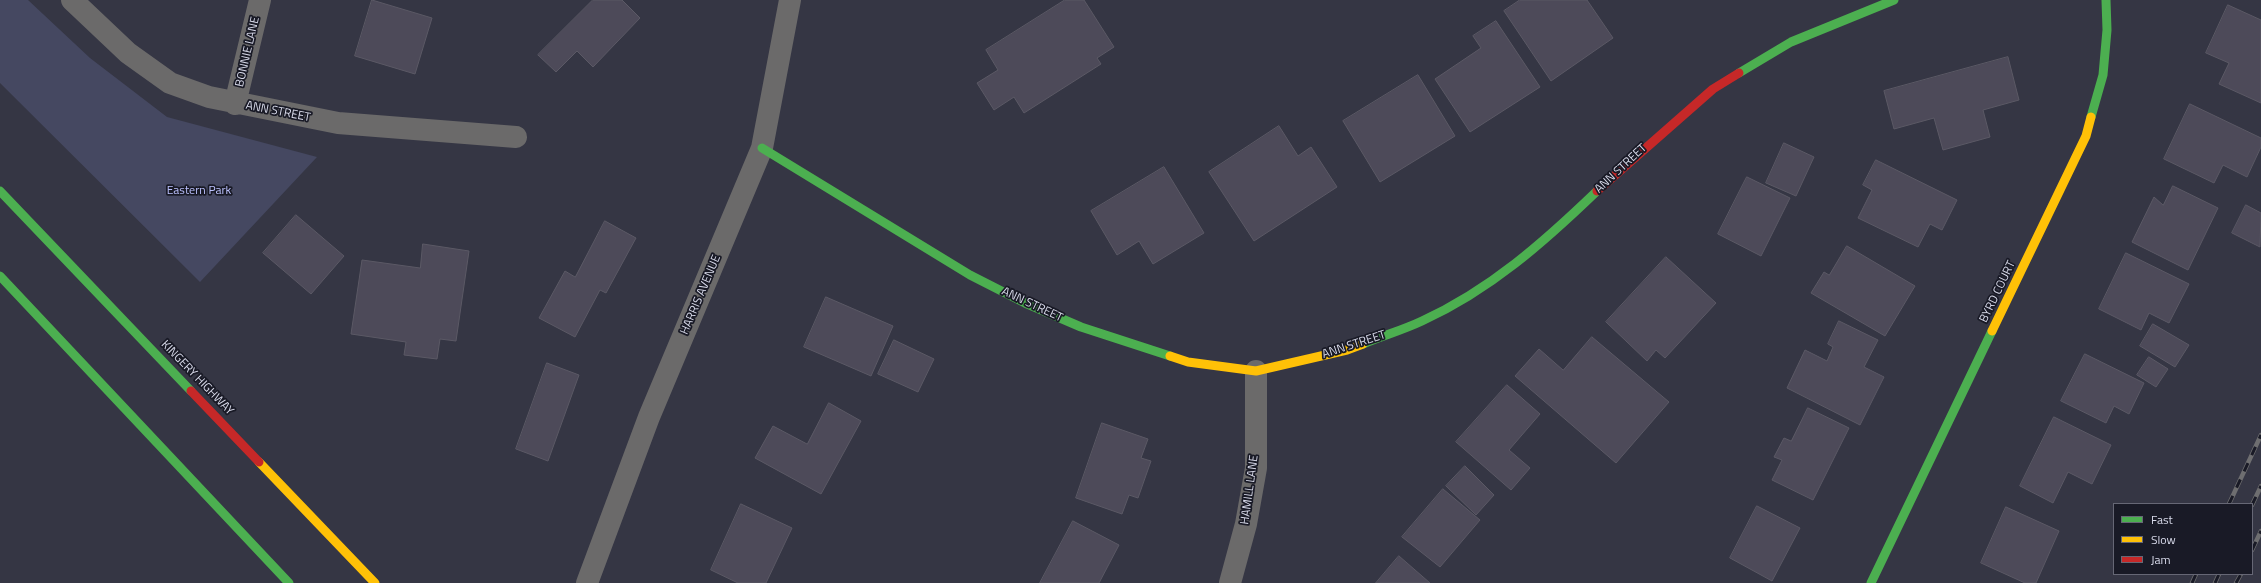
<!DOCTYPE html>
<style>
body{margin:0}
#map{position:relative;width:2261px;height:583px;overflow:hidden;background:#353644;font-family:"Titillium Web",sans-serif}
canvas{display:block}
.legend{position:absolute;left:2113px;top:503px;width:140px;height:72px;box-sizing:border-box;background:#191a26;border:1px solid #666775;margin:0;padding:5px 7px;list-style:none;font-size:12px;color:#d9dbeb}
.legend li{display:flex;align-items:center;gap:8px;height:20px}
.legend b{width:20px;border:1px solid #666775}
</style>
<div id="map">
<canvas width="2261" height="583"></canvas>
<ul class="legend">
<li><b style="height:5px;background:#4caf50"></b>Fast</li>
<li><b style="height:5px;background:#ffc107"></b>Slow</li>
<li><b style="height:5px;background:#c62828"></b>Jam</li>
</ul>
</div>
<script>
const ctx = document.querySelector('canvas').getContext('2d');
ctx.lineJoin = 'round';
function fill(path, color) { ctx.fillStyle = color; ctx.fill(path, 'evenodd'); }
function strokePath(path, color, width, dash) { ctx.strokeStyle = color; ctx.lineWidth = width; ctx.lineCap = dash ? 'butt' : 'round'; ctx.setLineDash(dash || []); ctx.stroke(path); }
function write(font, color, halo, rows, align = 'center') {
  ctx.font = font + ' "Titillium Web",sans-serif'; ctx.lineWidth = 3.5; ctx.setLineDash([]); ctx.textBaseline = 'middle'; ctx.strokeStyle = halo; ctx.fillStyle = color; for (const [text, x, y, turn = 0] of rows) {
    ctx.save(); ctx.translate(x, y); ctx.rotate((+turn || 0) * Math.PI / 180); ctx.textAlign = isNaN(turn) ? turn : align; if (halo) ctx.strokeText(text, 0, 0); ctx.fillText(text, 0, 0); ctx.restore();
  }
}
const green = new Path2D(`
 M0,0H28L90,58L167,117L317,157L200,282L0,83Z`);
const building = new Path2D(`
 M372,0L432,18L415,74L355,56Z
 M593,0H622L640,18L593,67L577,51L556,72L538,55Z
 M1065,0H1084L1114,47L1097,58L1101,64L1024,113L1014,97L994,110L977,83L998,70L986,50Z
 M1520,0H1587L1613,38L1551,81L1504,11Z
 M2228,5L2261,20V103L2219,84L2229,63L2206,53Z
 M1496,21L1540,87L1470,132L1435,79L1481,48L1473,36Z
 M2008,57L2019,100L1983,110L1990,137L1943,150L1934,118L1894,129L1884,91Z
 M1418,75L1455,136L1380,182L1343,121Z
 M2190,104L2261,138V147L2247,177L2223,165L2214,183L2164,159Z
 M1279,126L1298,156L1311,147L1337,187L1254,241L1209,172Z
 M1784,143L1814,157L1796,196L1766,183Z
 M1876,160L1957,200L1942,230L1930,224L1918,247L1858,218L1872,190L1863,185Z
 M1164,167L1204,233L1153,264L1139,241L1117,255L1091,211Z
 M1747,177L1790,198L1761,256L1718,234Z
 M2173,186L2218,208L2188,270L2132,242L2154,197L2163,205Z
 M2246,205L2261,213L2260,247L2232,233Z
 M296,215L344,256L311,294L263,253Z
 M605,221L636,238L606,293L600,290L575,337L539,318L565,271L575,277Z
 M423,244L469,251L456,341L440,339L437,359L404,355L406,342L351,334L362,260L420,268Z
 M1847,246L1915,286L1885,336L1811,293L1824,272L1829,275Z
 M2126,253L2189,284L2169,323L2149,313L2141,330L2099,309Z
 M1666,257L1716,303L1665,358L1656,350L1647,361L1606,322Z
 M826,297L893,326L871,376L804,347Z
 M1839,321L1878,340L1864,367L1884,377L1860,425L1787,388L1805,350L1827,361L1833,347L1828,344Z
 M2153,324L2189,345L2175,367L2140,346Z
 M1592,337L1669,402L1616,463L1515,376L1539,349L1563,370Z
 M894,340L934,359L918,392L878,374Z
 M2085,354L2144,383L2129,414L2114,406L2106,423L2061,401Z
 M2149,357L2168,369L2156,387L2137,375Z
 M547,363L579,375L548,461L516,449Z
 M1507,385L1540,414L1509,450L1530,468L1511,490L1456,442Z
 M829,403L861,421L821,494L755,458L773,426L807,444Z
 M1808,408L1849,428L1813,500L1772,480L1782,460L1774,457L1784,438L1791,441Z
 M2054,417L2111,445L2092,484L2068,472L2053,503L2020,486Z
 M1102,423L1148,439L1141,458L1151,461L1138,498L1129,495L1122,514L1076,498Z
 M1465,466L1494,495L1476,515L1446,486Z
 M1443,489L1480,520L1440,567L1402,537Z
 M741,504L792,528L766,583H738L711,570Z
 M1757,506L1800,528L1772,581L1730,558Z
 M2006,507L2059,531L2036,583H2025L1981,563Z
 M1073,521L1119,545L1099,583H1040Z
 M1399,556L1430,583H1376Z`);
const street = new Path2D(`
 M72,0L128,53L170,83L209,97L338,123L516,137
 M235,104L260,0
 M587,583L649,417L762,148L790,0
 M1230,583L1246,524L1256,468V371`);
const fast = new Path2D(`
 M1739,73L1791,42L1894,0
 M2091,117L2103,75L2107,30L2106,0
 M762,148L970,275L1025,303L1081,327L1170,356
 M0,191L191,391
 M0,276L289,583
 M1363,344C1382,336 1403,330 1422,321C1490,290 1544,242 1597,191
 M1871,583L1992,331`);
const slow = new Path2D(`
 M1992,331L2086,136L2091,117
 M1170,356L1188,362L1256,371L1347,350L1363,344
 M259,462L375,583`);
const jam = new Path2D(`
 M1597,191L1713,89L1739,73
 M191,391L259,462`);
const rail = new Path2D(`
 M2229,504L2261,435
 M2252,505L2261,486
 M2252,550L2261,531
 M2192,583L2196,574
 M2215,583L2219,574
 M2236,583L2241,574`);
const streetNames = [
 ["BONNIE LANE",248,52,-77],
 ["ANN STREET",278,112,11],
 ["ANN STREET",1621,169,-43],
 ["BYRD COURT",1998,292,-64],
 ["HARRIS AVENUE",701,295,-67],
 ["ANN STREET",1032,305,25],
 ["ANN STREET",1354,345,-18],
 ["KINGERY HIGHWAY",197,378,46],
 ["HAMILL LANE",1250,490,-82]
];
const parkNames = [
 ["Eastern Park",199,191]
];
fill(green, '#454861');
fill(building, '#4d4a59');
strokePath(building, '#5b5965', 1);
strokePath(street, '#6b6a6a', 22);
strokePath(fast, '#4caf50', 9);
strokePath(slow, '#ffc107', 9);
strokePath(jam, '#c62828', 9);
strokePath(rail, '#6e6e70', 4.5);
strokePath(rail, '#191a26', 3, [9]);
write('12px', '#d9dbeb', '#191a26', streetNames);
write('12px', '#bcc2fe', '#191a26', parkNames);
</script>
